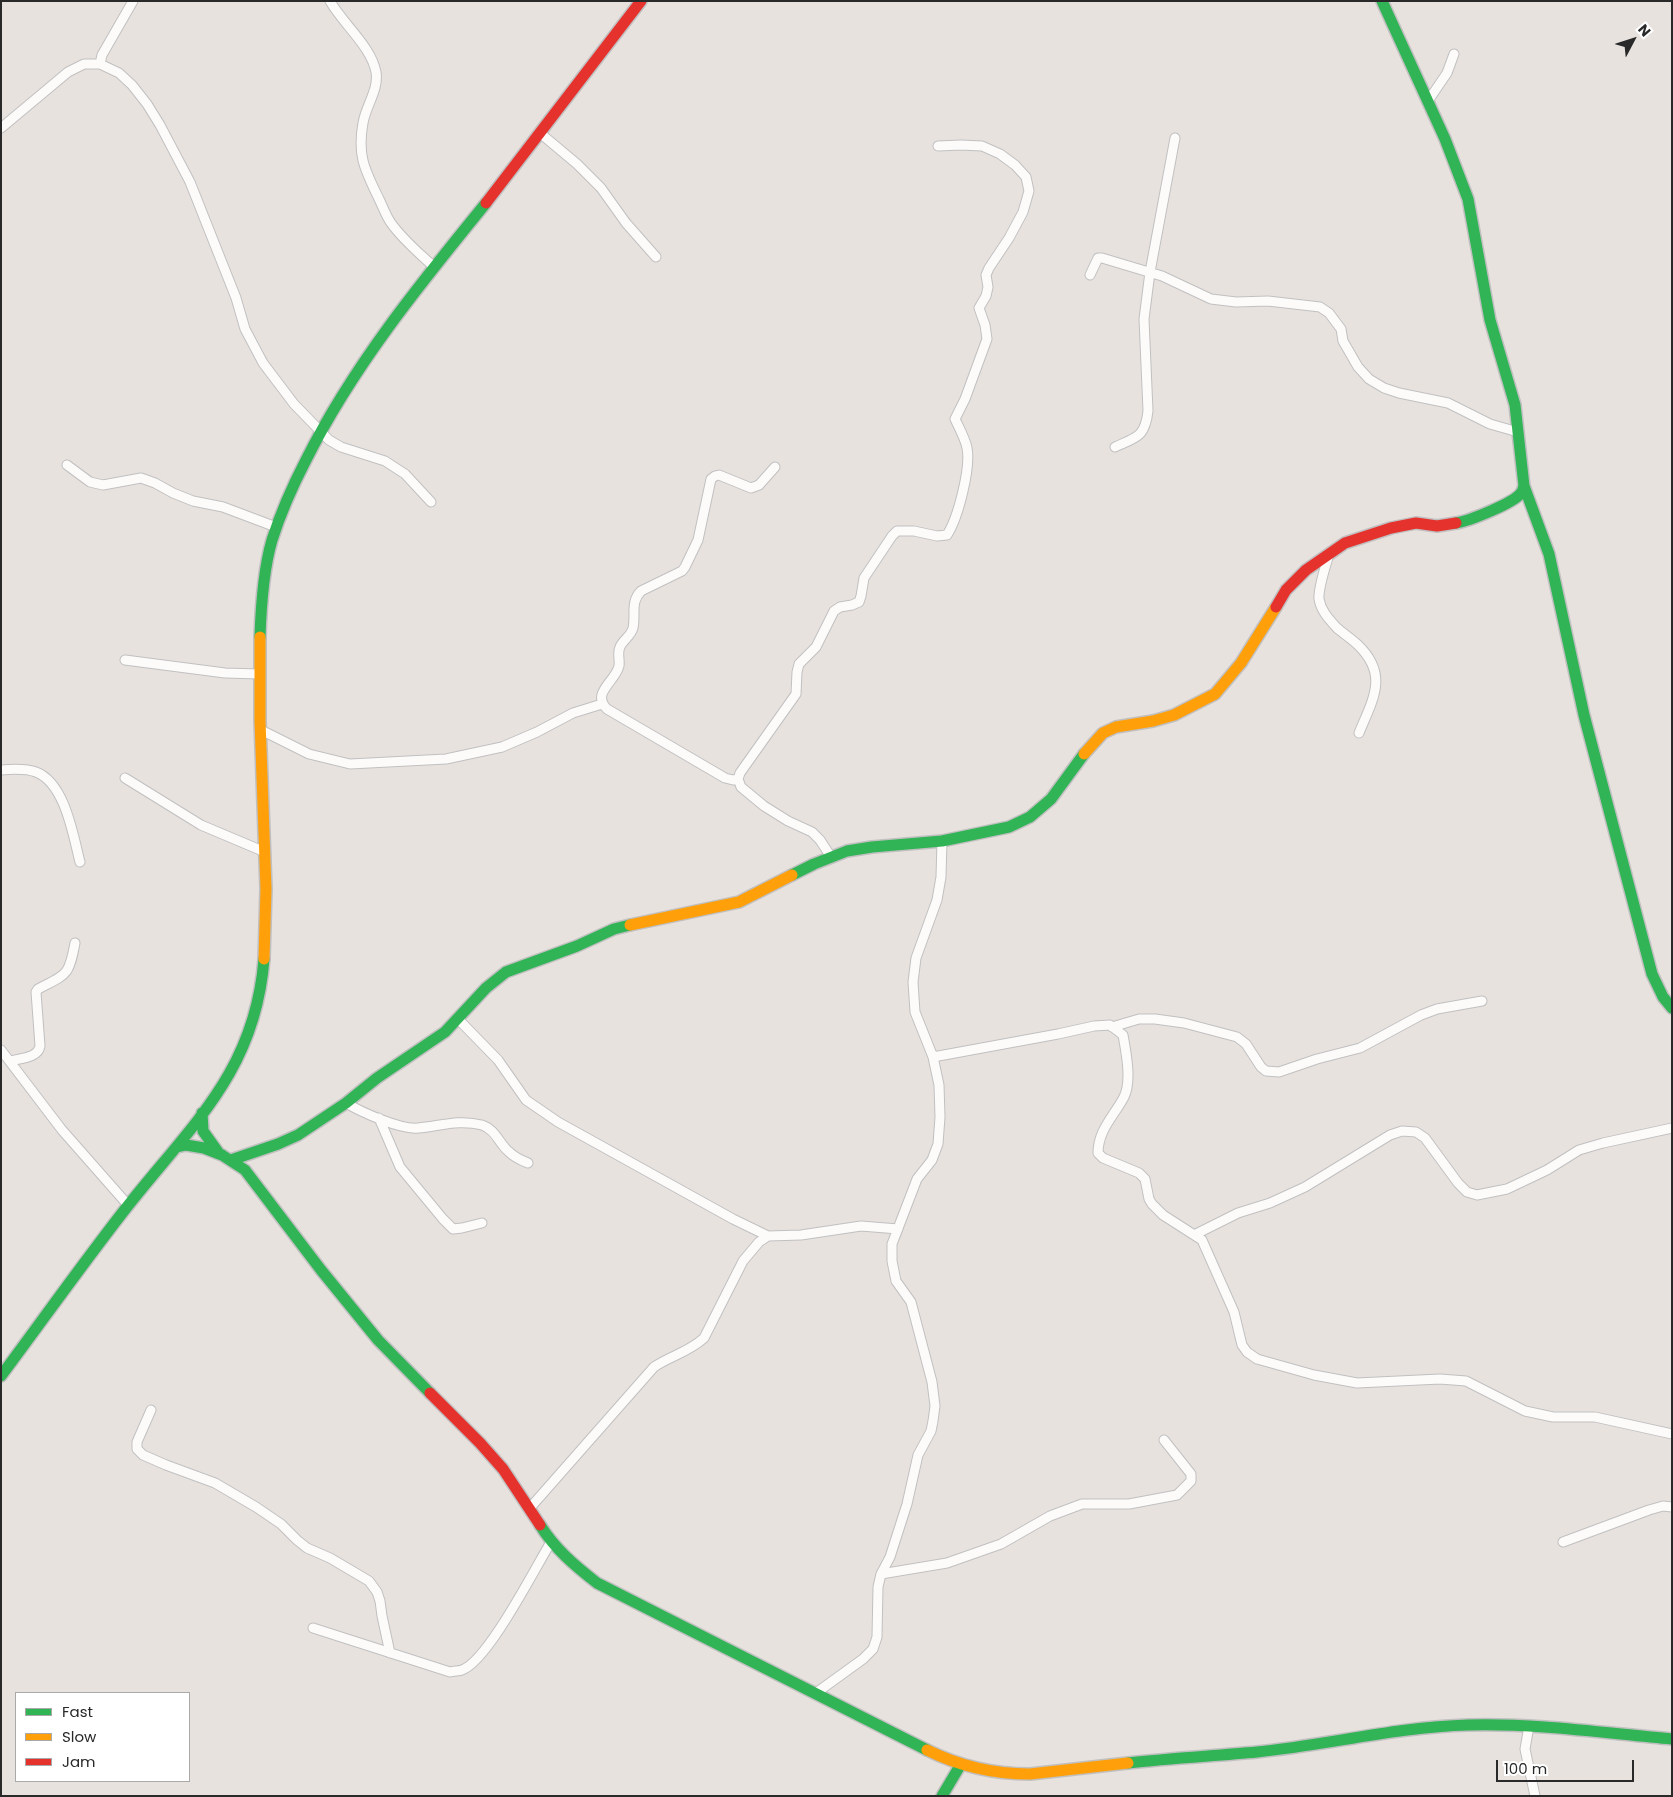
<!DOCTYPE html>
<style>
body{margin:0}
#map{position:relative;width:1673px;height:1797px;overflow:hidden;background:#e8e2df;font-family:Poppins,sans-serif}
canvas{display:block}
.frame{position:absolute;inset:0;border:2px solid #292929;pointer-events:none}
.legend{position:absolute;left:15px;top:1692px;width:175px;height:90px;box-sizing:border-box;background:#fff;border:1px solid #a9a9a9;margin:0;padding:6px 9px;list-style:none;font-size:15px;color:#292929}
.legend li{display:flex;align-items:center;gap:10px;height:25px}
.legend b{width:25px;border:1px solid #a9a9a9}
.north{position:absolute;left:1608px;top:15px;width:50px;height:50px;-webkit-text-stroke:4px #fff;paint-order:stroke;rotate:50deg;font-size:14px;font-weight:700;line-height:20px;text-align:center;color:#292929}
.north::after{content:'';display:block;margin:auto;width:18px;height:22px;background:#292929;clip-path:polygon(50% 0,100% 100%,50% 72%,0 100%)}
.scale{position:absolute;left:1496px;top:1760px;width:138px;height:22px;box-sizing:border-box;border:2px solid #292929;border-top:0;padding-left:6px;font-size:15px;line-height:18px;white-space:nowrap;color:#292929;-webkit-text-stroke:4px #fff;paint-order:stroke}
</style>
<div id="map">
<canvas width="1673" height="1797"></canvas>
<div class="frame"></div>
<ul class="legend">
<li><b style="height:6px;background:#30b455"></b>Fast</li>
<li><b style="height:6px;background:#ff9f0a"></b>Slow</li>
<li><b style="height:6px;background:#e5322d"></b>Jam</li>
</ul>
<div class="north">N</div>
<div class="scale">100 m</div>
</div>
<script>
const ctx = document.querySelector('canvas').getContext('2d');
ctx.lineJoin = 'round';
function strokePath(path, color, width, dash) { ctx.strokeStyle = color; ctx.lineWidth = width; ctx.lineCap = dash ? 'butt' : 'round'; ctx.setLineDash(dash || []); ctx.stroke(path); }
const street = new Path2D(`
 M330,1C343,24 371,46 376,72C379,90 366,105 363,123C357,156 365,170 379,199C383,207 386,216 391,223C403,240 419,253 434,267
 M100,64L102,55L133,1
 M1428,101L1447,73L1454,54
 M1,128L68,72L84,64H100L119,73L132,85L147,104L160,125L190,182L236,298L245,329L263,363L294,404L329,440L341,447L385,461L405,474L431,502
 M540,133L577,164L601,188L626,223L656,257
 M1090,275L1098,258H1102L1162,276L1211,299L1236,302L1268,301L1320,307L1329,313L1341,329L1343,341L1358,367L1369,379L1384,388L1399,393L1448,403L1490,424L1518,432
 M1115,447C1137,437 1145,437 1148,411L1144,319L1150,272L1175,138
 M67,465L90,482L103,485L141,478L155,483L173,493L193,501L223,507L276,527
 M1329,554C1326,565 1318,588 1319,599C1321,611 1329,619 1337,628C1344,634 1352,639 1358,645C1389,675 1373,699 1359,733
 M125,660L225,673L259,674
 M261,730L309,754L350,764L446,759L502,747L537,732L573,713L602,704
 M1,770C12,769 25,768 36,772C65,783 73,835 80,862
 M125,778L201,825L265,852
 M738,779L733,780L725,778L607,709C591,693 615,682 619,666C620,659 617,653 620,647C623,640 631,636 633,628C636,615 630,602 641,591L682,571L685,567L698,540L711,479L715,476L719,475L751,488L759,485L775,467
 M831,857L820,840L812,832L788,821L764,806L741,787L738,779L740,773L796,694L797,672L799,664L816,647L834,611L840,607L852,605L859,602L861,596L864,578L892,536L897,531H914L937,536L947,535C958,518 971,468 967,448C965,438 959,428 955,419L965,399L987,339L985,325L979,308L986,296L988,287L986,275L989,268L1009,238L1023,212L1029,191L1026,177L1015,165L1000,154L982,146L961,145L938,146
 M458,1019L498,1060L526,1100L558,1122L733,1219L768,1236
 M1112,1027L1139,1019H1155L1184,1023L1237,1037L1246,1044L1261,1067L1266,1071L1279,1072L1317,1059L1360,1048L1421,1015L1437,1009L1482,1001
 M1,1050L62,1130L128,1205
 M933,1057L1058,1034L1094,1026L1110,1025L1123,1035C1126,1052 1132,1081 1124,1097C1114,1116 1098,1130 1098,1153L1103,1158L1139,1173L1145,1179L1149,1199L1152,1204L1163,1215L1202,1240L1234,1312L1242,1345L1247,1352L1257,1359L1314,1375L1357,1383L1440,1379L1466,1381L1525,1411L1553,1417H1595L1672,1434
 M10,1061C21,1058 38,1058 40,1046L36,992L38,989C67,974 69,976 75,943
 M346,1103C361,1112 401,1130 418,1128C440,1126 459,1119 482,1125C496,1130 498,1142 508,1151C514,1157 520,1160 528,1163
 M379,1118L400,1167L443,1219L453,1229L462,1228L482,1223
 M1196,1234L1238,1213L1270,1203L1305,1187L1390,1135L1402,1131L1416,1132L1425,1138L1458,1183L1467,1192L1477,1195L1507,1189L1547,1170L1579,1150L1603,1143L1672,1128
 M151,1410L137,1442V1449L143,1455L166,1465L215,1483L256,1507L281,1524L297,1540L307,1548L330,1558L369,1581L377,1592L380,1601L382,1616L390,1653
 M529,1509L654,1367C670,1356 689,1352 704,1338L743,1261L759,1242L768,1236L801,1235L861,1226L898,1229
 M1563,1542L1649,1510L1663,1506L1672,1507
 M881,1574L947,1563L1001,1544L1050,1516L1082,1504H1129L1177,1495L1191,1481V1474L1164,1440
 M313,1628L450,1672C454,1671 459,1671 462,1670C488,1661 535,1568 551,1542
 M816,1693L863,1659L873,1649L877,1637L878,1587L881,1574L890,1557L907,1504L918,1455L931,1431L933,1421L935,1406L932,1382L911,1302L896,1281L892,1261V1244L917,1179L932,1160L938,1144L940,1117L939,1085L933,1057L915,1012L913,982L916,958L937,900L941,877L942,841
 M1529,1726L1525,1749L1535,1796`);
const fast = new Path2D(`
 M1382,1L1445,139L1468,199L1490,320L1515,405L1524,486C1523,488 1523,491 1521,493C1514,503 1469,521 1456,523
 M1524,486L1549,554L1584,715L1652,974L1663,997L1672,1008
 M260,637C261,605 263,571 272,540C281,512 293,485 306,460C353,366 420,284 486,203
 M792,875L814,864L847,851L872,847L942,841L1009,827L1030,817L1051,799L1084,754
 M202,1113L203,1131L218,1152
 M177,1147L186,1145L204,1148L222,1155L245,1170L321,1270L378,1340L430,1393
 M231,1160L278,1144L298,1135L346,1103L377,1078L445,1032L486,988L506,972L577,946L614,929L630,925
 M1,1376C42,1321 81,1266 123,1212C189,1127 255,1074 264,959
 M540,1525C555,1549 574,1565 597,1583L927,1750
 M1128,1763C1171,1758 1214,1756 1257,1752C1327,1745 1397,1727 1468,1725C1536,1723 1604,1733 1672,1739
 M942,1796L961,1764`);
const slow = new Path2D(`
 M260,637V721L266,889L264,959
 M1084,754L1103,733L1116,727L1153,721L1174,715L1215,694L1241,663L1276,607
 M630,925L739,902L792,875
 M927,1750C959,1766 995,1774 1030,1774L1128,1763`);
const jam = new Path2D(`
 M486,203L641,1
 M1276,607L1286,590L1306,570L1345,543L1391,528L1416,523L1437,526L1456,523
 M430,1393L480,1443L503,1469L540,1525`);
strokePath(street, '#c1c0c1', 11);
strokePath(fast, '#c1c0c1', 14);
strokePath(slow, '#c1c0c1', 14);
strokePath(jam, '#c1c0c1', 14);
strokePath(street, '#fcfbfa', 9);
strokePath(fast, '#30b455', 11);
strokePath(slow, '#ff9f0a', 11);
strokePath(jam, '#e5322d', 11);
</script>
